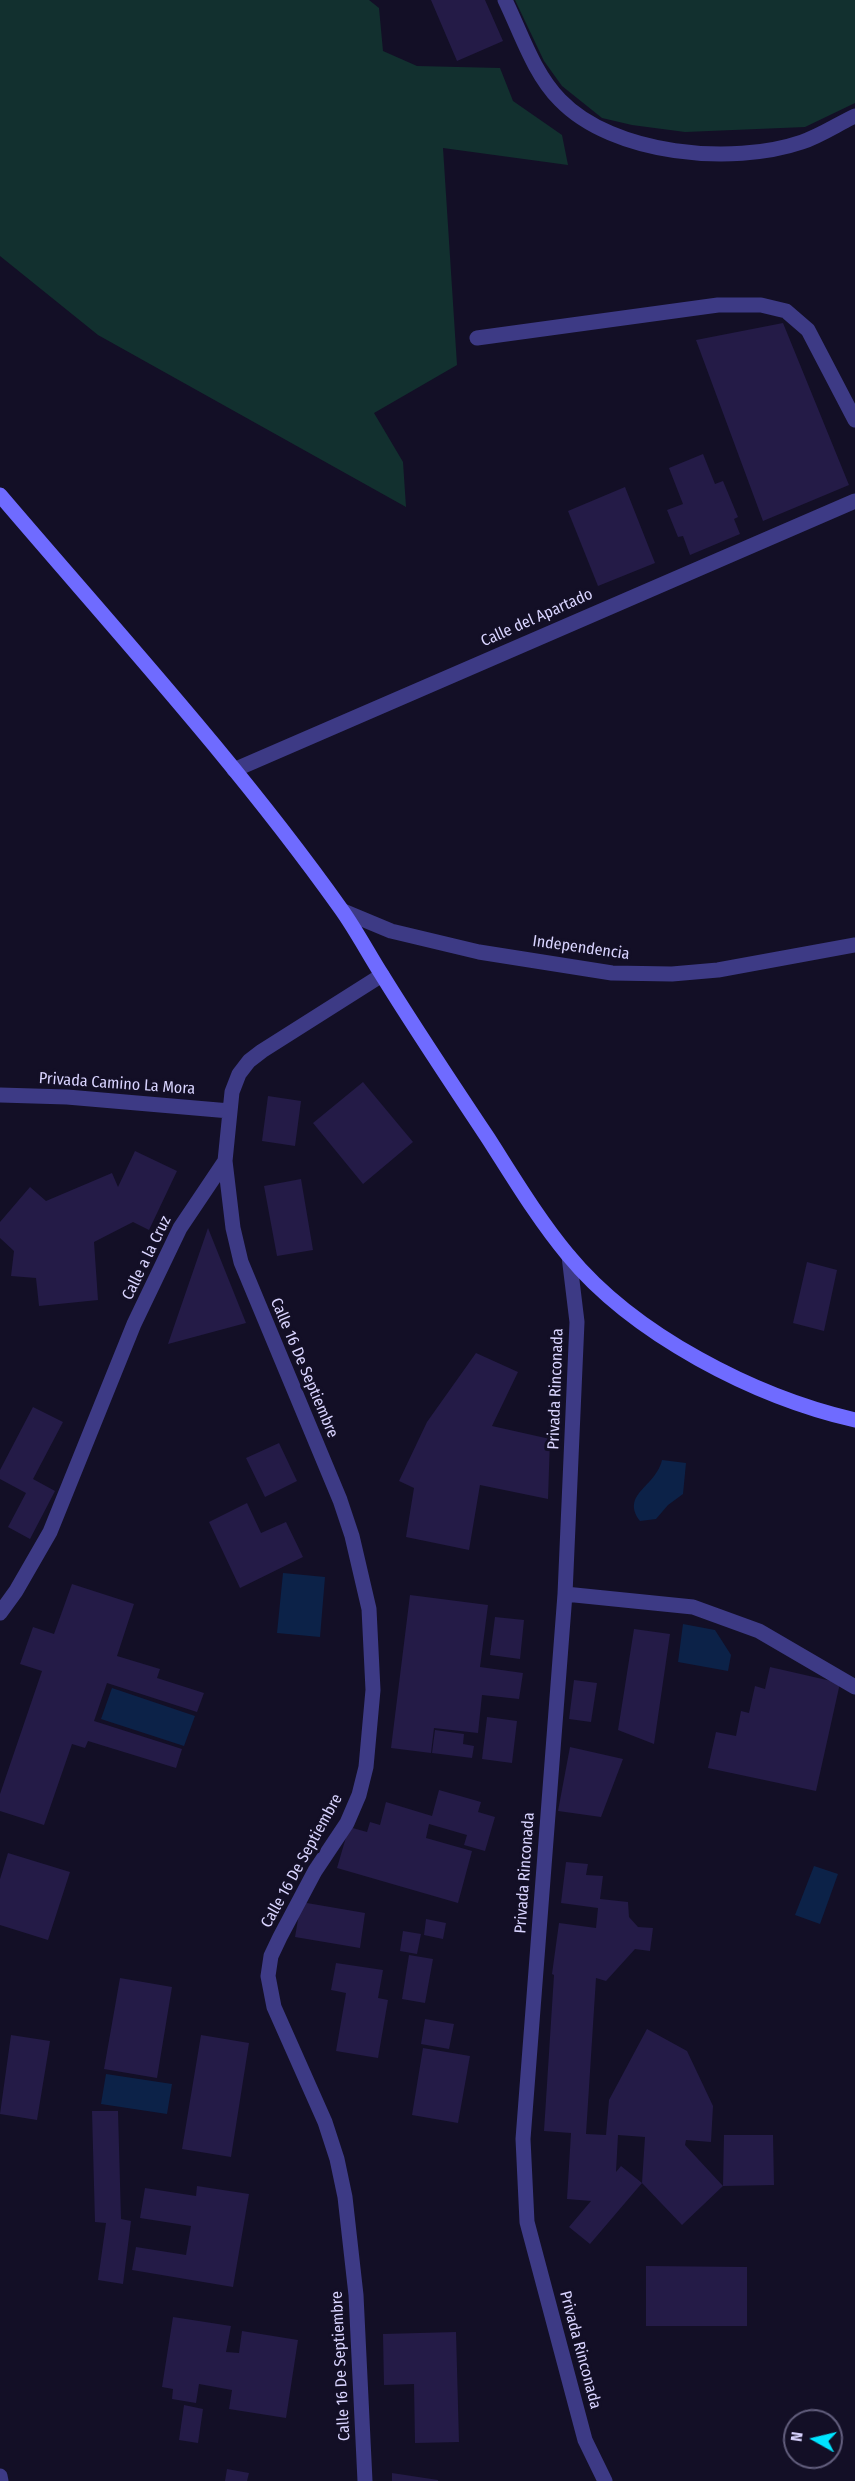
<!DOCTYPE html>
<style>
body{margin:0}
#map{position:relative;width:855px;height:2481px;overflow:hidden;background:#130f26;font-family:"Fira Sans Condensed",sans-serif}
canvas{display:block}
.north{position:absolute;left:783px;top:2409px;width:60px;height:60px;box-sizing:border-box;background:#130f26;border:2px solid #625e7d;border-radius:50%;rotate:278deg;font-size:16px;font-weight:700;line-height:24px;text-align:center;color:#d9d4ff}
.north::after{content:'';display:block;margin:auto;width:21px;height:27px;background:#00e5ff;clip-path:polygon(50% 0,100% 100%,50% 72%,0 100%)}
</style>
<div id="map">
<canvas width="855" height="2481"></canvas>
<div class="north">N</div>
</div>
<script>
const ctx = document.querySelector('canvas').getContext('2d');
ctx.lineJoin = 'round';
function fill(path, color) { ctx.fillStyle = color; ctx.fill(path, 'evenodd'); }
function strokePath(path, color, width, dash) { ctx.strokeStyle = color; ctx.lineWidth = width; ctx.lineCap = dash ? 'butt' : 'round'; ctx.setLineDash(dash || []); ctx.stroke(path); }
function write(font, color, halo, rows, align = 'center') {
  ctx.font = font + ' "Fira Sans Condensed",sans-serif'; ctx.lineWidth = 6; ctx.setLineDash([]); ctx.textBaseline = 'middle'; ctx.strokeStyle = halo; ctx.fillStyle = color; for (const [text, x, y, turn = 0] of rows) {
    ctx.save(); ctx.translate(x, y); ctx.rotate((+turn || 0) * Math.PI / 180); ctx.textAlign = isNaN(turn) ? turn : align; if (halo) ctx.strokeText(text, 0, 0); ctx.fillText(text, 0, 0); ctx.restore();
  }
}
const green = new Path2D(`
 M0,0H369L379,8L383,51L417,66L500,68L513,101L562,135L568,165L443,148L457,365L374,413L403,462L406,507L98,335L0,256Z
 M515,0H855V103L805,127L685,132L632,125L602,118L562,86L544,61Z`);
const water = new Path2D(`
 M662,1460L686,1463L683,1494L668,1505L656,1519L640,1521C620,1494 656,1487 662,1460Z
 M283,1573L325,1577L320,1637L277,1633Z
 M683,1624L715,1630L731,1655L728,1671L678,1662Z
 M112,1688L195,1716L184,1746L101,1719Z
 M814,1866L838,1874L820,1924L795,1915Z
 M106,2074L172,2084L167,2114L101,2104Z`);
const building = new Path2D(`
 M431,0H485L503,41L457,61Z
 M783,323L849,485L763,521L696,340Z
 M703,454L715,484L723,481L738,517L734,519L740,534L690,555L683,536L678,537L667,510L683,504L669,468Z
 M625,487L655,563L598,586L568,511Z
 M363,1082L413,1142L363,1184L313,1123Z
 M268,1096L301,1101L295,1146L262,1141Z
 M135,1151L177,1171L149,1230L133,1222L94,1242L98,1300L39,1306L36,1278L11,1276L14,1251L0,1238V1222L30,1187L46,1201L112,1173L118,1187Z
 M301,1179L313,1250L277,1256L264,1186Z
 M208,1228L246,1323L168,1344Z
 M807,1262L837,1270L824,1331L793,1323Z
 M476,1353L518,1372L492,1426L550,1439L548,1499L480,1485L469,1550L406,1537L414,1488L399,1481L427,1422Z
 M33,1407L63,1422L33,1479L55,1491L30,1539L8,1527L26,1493L0,1479V1470Z
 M279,1443L297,1481L265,1497L246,1458Z
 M247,1503L261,1533L286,1522L303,1557L240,1588L209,1522Z
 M72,1584L134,1604L117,1656L160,1669L157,1678L204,1693L197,1712L107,1683L94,1721L182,1749L176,1768L88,1741L85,1748L72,1744L44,1825L0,1811V1794L42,1671L20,1664L33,1627L54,1634Z
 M410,1595L488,1605L480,1667L523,1673L519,1699L482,1695L478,1733L434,1728L431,1753L391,1748Z
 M495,1617L524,1620L520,1659L490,1655Z
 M634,1629L670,1634L654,1744L618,1730Z
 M770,1667L840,1683L816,1791L708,1768L716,1732L736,1736L741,1711L749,1713L755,1686L765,1689Z
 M574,1680L597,1683L591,1722L569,1719Z
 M487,1717L517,1721L512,1763L482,1759Z
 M435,1730L464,1734L463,1744L474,1746L472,1758L432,1753Z
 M570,1747L623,1759L601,1817L558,1811Z
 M439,1790L481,1802L478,1812L495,1817L485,1851L464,1845L467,1835L429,1824L426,1838L472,1851L458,1903L337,1868L349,1827L367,1832L370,1822L380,1825L386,1802L432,1816Z
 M8,1853L70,1872L48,1940L0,1925V1879Z
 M566,1862L588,1864L586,1875L603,1876L600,1899L628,1902L629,1917L638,1927L653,1928L650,1951L635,1949L606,1981L596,1978L586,2134L606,2135L609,2100L647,2029L687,2051L713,2106L711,2142L686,2140L685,2145L723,2186L682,2225L642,2183L645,2137L618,2135L616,2172L621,2166L642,2183L590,2244L569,2227L591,2201L567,2199L571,2133L544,2131L554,1975L552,1974L559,1923L596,1928L598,1908L561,1903Z
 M301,1902L365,1913L360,1948L295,1937Z
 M426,1919L446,1923L443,1939L424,1935Z
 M403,1931L421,1934L417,1954L400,1951Z
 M409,1955L433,1959L425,2003L402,1999Z
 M336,1963L383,1970L378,1998L388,2000L378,2058L336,2051L346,1993L331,1990Z
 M120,1978L172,1987L157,2078L104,2069Z
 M425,2019L454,2024L449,2049L421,2044Z
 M11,2035L50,2041L37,2120L0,2114Z
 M201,2035L249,2043L231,2157L182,2149Z
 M423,2048L470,2056L458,2123L412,2115Z
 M92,2111H118L121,2219L131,2221L123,2284L98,2280L106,2223L95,2222Z
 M724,2135H773L774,2185L723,2186Z
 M197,2186L249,2194L233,2287L132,2270L136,2247L186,2255L191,2226L140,2218L145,2188L196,2196Z
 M646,2266L747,2267V2326H646Z
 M173,2317L231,2326L226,2352L239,2353L242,2331L298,2340L286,2418L229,2409L232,2390L199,2384L196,2403L172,2399L173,2389L162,2387Z
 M456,2332L459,2442L415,2443L414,2384L384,2385L383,2334Z
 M184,2405L203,2409L198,2443L179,2440Z
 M227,2469L249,2473L247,2481H225Z
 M392,2473L438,2480V2481H392Z`);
const street = new Path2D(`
 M505,0C521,33 534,74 560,100C613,155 732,166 802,142C820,136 838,124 855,116
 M477,338L718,305H761L786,311L808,330L855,420
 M234,770L855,501
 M343,911L391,931L479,952L612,973L672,974L718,970L855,945
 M0,1095L67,1097L230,1111
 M225,1161L233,1228L241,1262L340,1500L352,1536L369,1609L373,1690L366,1767L359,1795L347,1823L315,1871L280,1937L271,1956L268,1976L274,2007L325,2122L337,2159L345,2197L356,2295L365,2481
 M569,1256L577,1322L565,1594L523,2139L527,2222L585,2440L605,2481
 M565,1594L693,1607L759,1631L855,1687
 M0,1613L16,1591L50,1532L134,1324L180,1228L225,1161L232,1092L239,1074L249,1061L262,1051L382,975
 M0,2476L1,2481`);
const secondary = new Path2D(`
 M0,495C116,631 238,764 341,909C356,930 368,953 382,975C416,1030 452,1084 488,1138C513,1177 538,1219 568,1255C634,1335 755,1397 855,1420`);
const streetNames = [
 ["Calle del Apartado",537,618,-24],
 ["Independencia",581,948,8],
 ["Privada Camino La Mora",117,1084,4],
 ["Calle a la Cruz",147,1258,-64],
 ["Calle 16 De Septiembre",304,1368,67],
 ["Privada Rinconada",556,1389,-88],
 ["Calle 16 De Septiembre",302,1861,-61],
 ["Privada Rinconada",525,1873,-86],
 ["Privada Rinconada",580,2350,75],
 ["Calle 16 De Septiembre",341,2366,-93]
];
fill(green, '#12302f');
fill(water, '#0c2248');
fill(building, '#241b47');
strokePath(street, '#3d3a85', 15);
strokePath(secondary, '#6f6bff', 15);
write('16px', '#d9d4ff', '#130f26', streetNames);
</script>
